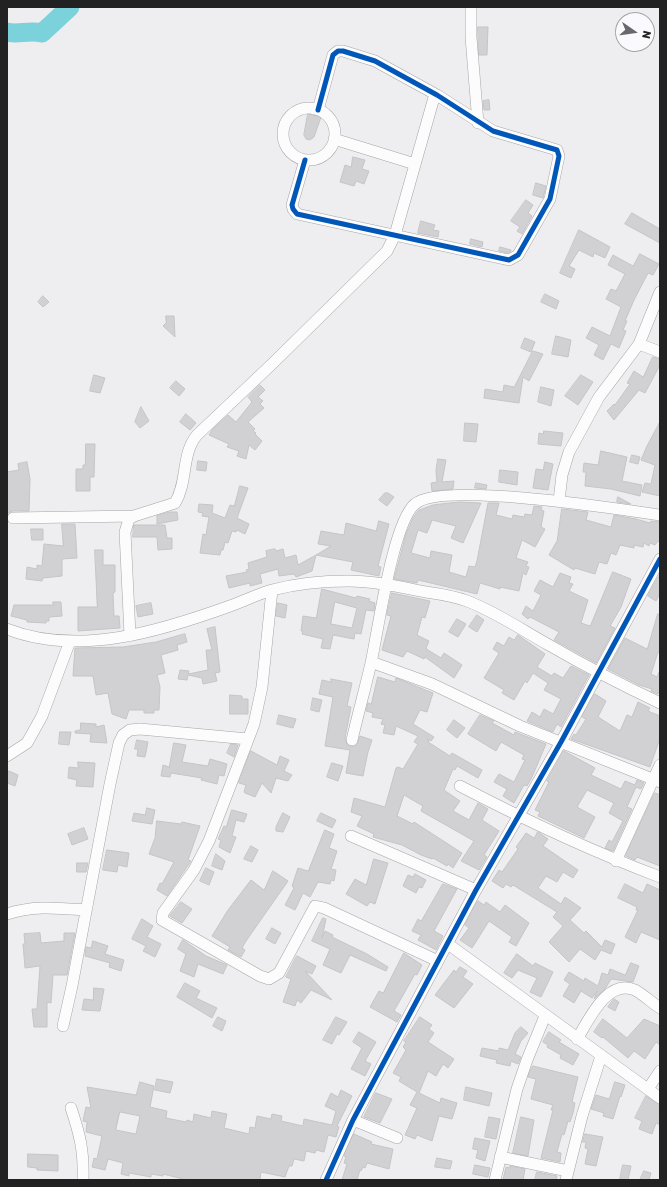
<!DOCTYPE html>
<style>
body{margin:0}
#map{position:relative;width:667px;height:1187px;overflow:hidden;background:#eeedf0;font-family:Rubik,sans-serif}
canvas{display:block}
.frame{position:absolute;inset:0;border:8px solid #222223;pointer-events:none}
.north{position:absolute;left:615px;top:12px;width:40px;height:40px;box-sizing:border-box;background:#fafafe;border:1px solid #a4a4a6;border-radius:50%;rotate:103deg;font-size:11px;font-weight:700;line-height:16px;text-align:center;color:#222223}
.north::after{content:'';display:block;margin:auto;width:14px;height:18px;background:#69696b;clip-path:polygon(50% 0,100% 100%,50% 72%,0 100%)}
</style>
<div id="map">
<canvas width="667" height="1187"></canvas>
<div class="frame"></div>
<div class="north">N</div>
</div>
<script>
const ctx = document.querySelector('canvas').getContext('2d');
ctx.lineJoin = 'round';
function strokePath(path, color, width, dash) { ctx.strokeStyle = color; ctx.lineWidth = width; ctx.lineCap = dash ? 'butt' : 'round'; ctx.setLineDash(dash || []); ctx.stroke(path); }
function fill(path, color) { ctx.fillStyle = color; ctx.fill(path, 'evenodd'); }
const river = new Path2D(`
 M7,32C16,35 30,30 42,33L70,7`);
const building = new Path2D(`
 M478,27H488L487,55H479Z
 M489,100L490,110H484L483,101Z
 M308,114L321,117L314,137L310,140L306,139L304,135Z
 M353,157L365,160L362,169L369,171L364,184L356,181L354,186L340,182L345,165L351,167Z
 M536,183L546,186L543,198L533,195Z
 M526,200L533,205L528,213L532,216L522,234L517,231L520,227L511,221Z
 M632,213L660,229V243L625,224Z
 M421,221L435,225L433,230L439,231L438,237L418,233Z
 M579,230L610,247L605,258L594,253L593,257L579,250L569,266L575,269L571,278L560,273Z
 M471,239L483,242L482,247L470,244Z
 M500,247L511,250V251L508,253L499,251Z
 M640,254L659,264L653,275L648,273L634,300L625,321H627L623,330L626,331L619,348L611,344L603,360L594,355L599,345L586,338L592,327L610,336L621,307L606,299L611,289L616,291L625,274L608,265L613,255L633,266Z
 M545,294L559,301L556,309L541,302Z
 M43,296L49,302L43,307L38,302Z
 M166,316H174L175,337L163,326L166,323Z
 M556,336L571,340L568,357L552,354Z
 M525,338L535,342L531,352L521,348Z
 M533,351L543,354L529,381L523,377L519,403L484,398L485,389L503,392L504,385L514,387Z
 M653,357L660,359V365L645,393L639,390L614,420L607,411L614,404L615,405L630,384L627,383L634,371L643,377Z
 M94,375L105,378L100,393L90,391Z
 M581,375L593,382L578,405L565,396Z
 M176,381L185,389L179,396L170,388Z
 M260,385L265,390L258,397L263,401L260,404L264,408L248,422L255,429L253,431L256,433L255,434L262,441L255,450L249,445L246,459L237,456L239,451L227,447L229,444L209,435L212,430L228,415L236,422L252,402L248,397Z
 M541,387L554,390L551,406L538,402Z
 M141,407L149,421L140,428L135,422Z
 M186,414L196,423L190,430L180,422Z
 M660,422V496L642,492L645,483L651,484L655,465L641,460L647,446Z
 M465,423L478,424L476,442L464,441Z
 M544,431L563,433L561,446L538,444L539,433L543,434Z
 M86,444H95L94,477H90V491H76V469H83V465H85Z
 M601,451L627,457L622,481L642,485L640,496L611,489L585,486L586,472H583L584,463L598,465Z
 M632,455L640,457L638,464L630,462Z
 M438,459L446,460L442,482L454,481L453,489L432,491L431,483L437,482L436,471Z
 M198,461L207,462L206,471L197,470Z
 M27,462L30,479L29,511H13L7,513V472L19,470L18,464Z
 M545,462L553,464L548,490L533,488L536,469L543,470Z
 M500,470L518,472L517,485L499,482Z
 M476,483L487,485L486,489L475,488Z
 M240,486L248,488L237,518L249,524L245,534L237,530L236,532L232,531L228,543L225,542L223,550H221L220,555L200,553L203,534L206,535L209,517L202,516L203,513L198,512L199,504L213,505L212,513L225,518L230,505L234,506Z
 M385,493H388L394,497L387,506L379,500Z
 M618,497L631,504L617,502Z
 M459,502L481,503L463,543L451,538L456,526L432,520L427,533L418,530L411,553L430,558L431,551L452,555L449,572L466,577L469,566L475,567L477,561L488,503H499L496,515L512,519L513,515L524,517L525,514L532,515L534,506L542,507L541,510L544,511L541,527L545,529L535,547L522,540L516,558L528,562L526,566L529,567L526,575L523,573L519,591L500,587V589L480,583L477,594L418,580L417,583L394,579L406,534L413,518L419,510L433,505Z
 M562,509L588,512L586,520L611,527L614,515L636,519L650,523L651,521L660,522V542L658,541L655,545L650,543L649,546L644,543L643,547L634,545V548L620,545L616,555L611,553L607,564L599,562L595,574L575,568L574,570L549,555L557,541Z
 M170,512H177L178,520L157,524V516Z
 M379,521L389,524L378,566L381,567L379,576L351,570L353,562L316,555L331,546L318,544L321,531L344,535L346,523L376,531Z
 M62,524H75L77,558L62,559V576L43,578L42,581L26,579L27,567L37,569V565L42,566L44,544L63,546Z
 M134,525H165L167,538H172V549L158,550L157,537H133Z
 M31,529H43V540H32Z
 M275,549L276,551L283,549L285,558L296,555L298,565L316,555L312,571L296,577L294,574L279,576L278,569L260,574L262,583L250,586V583L229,588L226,576L247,572L246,570L249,569L248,563L267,557L266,551Z
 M95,550H103V565H115V592L113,593L114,616H119L120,628L78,631V607H97Z
 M613,572L631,579L621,607L610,626L615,628L596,663L554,640L559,632L530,617L528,619L522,614L526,606L533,611L541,595L534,591L540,580L553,587L560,573L571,577L569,583L573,584L569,591L588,600L581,623L590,626Z
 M660,574V593L656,601L648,596Z
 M322,589L356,598L357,596L370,599L369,601L375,603L374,611L366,610L361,634L355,633L354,639L333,635L330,649L321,648L323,639L302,634L303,631H301L303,616L316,618ZM335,602L357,608L352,628L331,624Z
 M392,593L430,601L425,618L422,617L417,635L429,641L426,648L428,650L441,658L444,653L462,665L454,678L425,657L424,659L407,651L403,657L382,650L391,616L387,615Z
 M53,602H61L62,616L49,617V621H46V623L27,622V620L11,616L14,605H53Z
 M151,603L153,614L138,617L136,606Z
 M278,603L287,605L285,618L276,616Z
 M658,614L660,615V653L658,652L651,674L657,677L660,670V692L658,694L651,691L652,689L639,685L608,669L625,638L647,649Z
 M477,615L484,620L477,632L469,627Z
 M457,619L466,624L458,637L449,632Z
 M215,627L220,672L215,673L217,681L203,684L202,678L188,675L187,680L178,679L180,670L189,671L188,674L208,670L206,650H212L207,629Z
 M185,634L187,642L177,645L178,650L161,655L165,673L157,675L160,687L159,710H154V713H144V710H129L126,719L112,714L108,693L96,695L93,676H73L75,648L123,647L156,642Z
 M518,635L545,654L537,667L552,676L554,673L563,678L571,666L589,675L561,727L557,724L553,732L527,721L532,712L540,717L544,709L553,714L561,699L544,690L548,683L533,673L527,683L525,681L514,700L502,693L504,690L484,678L499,653L493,649L497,642L504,646L509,637L514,640Z
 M378,677L395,682L396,678L433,693L427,712L420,710L413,724L434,737L431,741L427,739L429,741L428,742L450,756L452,753L482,770L478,778L457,766L455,770L453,769L444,790L460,801L453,811L469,820L478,803L488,809L482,820L499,831L484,855L487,857L479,870L461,861L474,841L421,811L423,806L404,795L397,816L413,824L414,822L462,853L453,868L448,864L447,866L433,858L432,859L421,855L402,845L373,837L374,834L357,826L362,816L351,812L354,798L385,807L396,768L398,767L403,769L418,744L414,742L418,736L396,726L394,735L383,733L385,725L381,724L383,719L372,717L373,713L366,711L368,703L371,704Z
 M331,679L352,683L347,706L351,707L345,738L347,745L351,747L357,745L360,736L372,740L368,752L363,776L346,773L350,750L325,746L333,697L319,694L322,680L331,682Z
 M595,694L606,701L598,717L620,731L627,715L632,717L638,702L650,708L648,711L660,716V738L650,767L571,739L574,734L576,735L586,719L582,717Z
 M230,695L242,696V699H248V714H230Z
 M313,698L322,700L319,712L311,710Z
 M279,715L296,719L293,728L277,724Z
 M480,715L494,721L492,723L514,735L515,732L546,744L532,777L527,786L524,785L514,803L503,796L507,789L494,782L499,774L514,782L525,760L522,759L524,755L501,742L496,751L468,734Z
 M454,720L465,728L457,738L447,730Z
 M81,723L96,724V727L104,725L107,743L90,742L91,734L75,733V731L80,730Z
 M60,732H71L69,745L59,744Z
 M137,740L148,742L145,757L137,756L138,749H135Z
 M174,743L186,745L182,762L208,766L210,759L227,764L224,776L219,775L217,784L201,780L202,778L171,773L170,777L161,776L163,765L169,767Z
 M231,744L238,745L234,757L227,753Z
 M251,751L277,765L280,756L289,760L284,771L292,775L288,781L276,778L271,793L262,783L255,797L245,793L244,792L246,785L239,783Z
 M564,751L595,768L591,775L621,789L625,781L635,785L637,780L644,783L641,789L636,787L627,807L632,809L613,851L605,848L609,840L612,842L623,821L609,813L614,803L587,790L577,807L595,817L584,838L538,816L540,812L535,810L549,782L547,781Z
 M78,762L95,763L93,787L76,786L77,780L68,778L69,767L78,768Z
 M332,763L343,766L338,781L327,777Z
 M9,771L18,775L15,786L7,783Z
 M655,793L660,795V866L637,857L635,860L626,856Z
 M147,808L155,810L152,824L132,821L134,813L145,815Z
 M232,810L247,814L244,822L236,820L232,836L236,837L230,853L219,847L221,840L218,839L224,826L226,827Z
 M283,813L290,817L283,832L276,831V827Z
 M321,813L336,820L332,828L317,821Z
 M157,821L181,824L182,822L200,826L188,860L191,861L167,896L157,890L160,883L162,884L174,862L149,854L155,838Z
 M84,828L88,839L72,845L68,834Z
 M325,830L334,834L329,848L337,851L331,869L336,870L334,881L331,880L330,884L318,882L310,897L303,893L295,910L285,905L294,888L292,886L298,868L308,871Z
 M538,832L548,839L543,846L578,870L573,878L563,872L557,882L546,876L538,888L561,904L565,897L581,908L570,920L584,933L586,931L602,947L605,940L615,944L611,954L601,950L595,960L580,949L569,962L549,942L563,926L553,917L557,912L513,885L511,887L506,884L503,888L492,881L499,870L502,872L518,849L516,847L526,833L534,838Z
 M251,846L258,850L252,862L244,859Z
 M107,850L129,853L127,867L118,865L117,872L103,870Z
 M216,854L225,861L222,870L212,866Z
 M374,859L388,863L375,904L370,902L367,906L346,894L355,879L366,885Z
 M77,863H88L86,872H77Z
 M206,868L214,872L209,885L200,881Z
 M273,871L288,881L246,941L242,948L245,950L241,957L228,950L230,947L212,936L228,910L251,880L264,890Z
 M415,874L426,880L422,888L419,887L416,893L403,886L408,875L413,877Z
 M443,884L457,889L434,931L443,936L436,950L418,940L421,935L412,931L418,919L421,921Z
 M625,884L643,893L647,884L660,890V940L641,932L636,943L625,937L638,910H636L637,907L618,898Z
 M478,901L484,905L486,902L500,912L505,905L529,923L516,946L509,942L512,937L489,921L472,948L460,940L469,928L465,925Z
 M181,902L192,909L182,923L170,916Z
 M323,918L326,919L322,938L325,931L333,935L332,937L367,954L388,967L386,971L350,955L341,973L323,965L330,949L312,941Z
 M142,919L153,926L147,937L161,944L155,957L143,951L146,946L132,939Z
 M272,928L281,933L275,944L266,939Z
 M40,933L41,943L64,941V933H75L67,975H53L51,1003L47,1002V1027H34L32,1009H37L40,966L25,968L23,944H25L24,934Z
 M183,940L206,956L227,965L223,974L198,964L194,977L180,971L186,954L178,949Z
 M93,941L108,946L105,954L124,960L121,971L109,967L110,963L85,956L86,947L91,948Z
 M404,953L422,965L417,975L415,974L394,1011L401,1015L397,1022L370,1007L379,991L383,993Z
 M517,954L533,966L535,963L553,972L541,997L530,992L537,978L518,970L512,978L504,973Z
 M297,956L316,966L312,974L305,971L332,1000L311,990L301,1003L297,1000L295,1006L283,1002L291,979L286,977Z
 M631,963L639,966L633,982L611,979L605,989L594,999L597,991L592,998L581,991L574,1003L563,996L570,984L564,980L569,972L584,981L585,978L598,986L602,973L608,975L610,969L625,975Z
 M460,967L467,971L463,977L473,984L454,1008L435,995L454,970L456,972Z
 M185,983L200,991L196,998L217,1008L212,1018L177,997Z
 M94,988L104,989L100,1011L82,1010L84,999L93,1000Z
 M614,999L619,1002L615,1011L608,1007Z
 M218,1017L226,1021L222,1031L213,1026Z
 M336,1017L347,1022L339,1035L337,1034L332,1044L323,1040Z
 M420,1017L432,1025L429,1029L434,1033L428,1042L454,1059L448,1068L443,1064L436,1076L428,1071L419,1093L440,1103L441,1098L457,1103L452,1119L439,1116L432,1141L417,1135L415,1139L405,1135L417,1108L410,1105L417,1092L399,1081L401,1077L393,1073L406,1050L403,1047L406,1042L404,1041Z
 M603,1019L627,1038L644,1019L660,1026V1045L656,1042L645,1059L634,1051L628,1058L603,1037L602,1038L594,1032Z
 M521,1027L528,1033L521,1041L515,1054L521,1057L518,1064L511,1061L510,1066L496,1063L497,1060L480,1056L482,1048L499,1051V1048L508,1050L515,1033Z
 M359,1032L376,1042L365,1061L371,1064L365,1076L351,1069L362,1048L353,1042Z
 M549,1032L561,1040L559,1042L579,1054L573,1065L560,1058L561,1055L547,1047L548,1045L543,1042Z
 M533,1066L578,1077L572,1102L575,1103L573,1113L570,1122L568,1121L564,1135L562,1134L557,1152L561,1153L560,1162L541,1158L553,1110H551L553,1105L531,1099L536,1079L528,1077Z
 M157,1079L173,1082L170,1093L155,1090Z
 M140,1082L154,1086L150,1107L167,1111L166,1118L186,1122L187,1120L193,1122L194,1114L211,1118L212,1111L227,1114L224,1128L249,1134L250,1127L255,1128L257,1116L271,1119L272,1114L282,1116L281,1121L303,1126L304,1119L332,1125L336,1111L325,1106L331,1093L338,1097L341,1090L352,1096L337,1126L339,1127L336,1137L328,1135L324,1152L316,1150L315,1153L306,1151L304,1161L294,1159L292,1166H289L285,1177L261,1172L260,1180H187L163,1174V1176L151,1174V1177L129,1173V1176L121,1174L123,1163L108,1159L105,1170L92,1167L94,1158L97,1159L102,1136L86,1132L87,1122L83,1121L86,1107L91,1108L87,1087L136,1095ZM120,1112L140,1116L136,1134L116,1130Z
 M615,1082L625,1085L621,1097L620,1096L613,1119L603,1116L604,1113L591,1109L596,1095L609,1099Z
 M466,1087L492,1093L489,1106L464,1100Z
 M376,1093L392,1099L380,1123L364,1117Z
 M646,1096L660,1105V1125L656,1123L652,1134L639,1129L642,1121L635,1118Z
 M489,1117L500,1119L496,1139L485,1137Z
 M521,1117L534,1120L528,1156L513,1153Z
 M354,1134L372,1142L371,1144L393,1149L389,1169L367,1163L365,1168L363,1167L361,1171L360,1170L357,1180H342L347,1164L344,1163L346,1157L344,1156Z
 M585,1134L603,1137L596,1166L585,1164L588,1149L585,1148L586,1142H583Z
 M475,1138L490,1141L485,1161L476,1158L478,1150L473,1149Z
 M28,1154L58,1155V1171L37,1170V1168L28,1167Z
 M437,1158L452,1161L450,1169L435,1167Z
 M475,1165L490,1168L488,1177L473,1174Z
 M623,1165L631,1166L628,1180L620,1179Z
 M510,1166L525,1169L523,1180H503L506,1167L510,1168Z
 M644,1171L651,1173L649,1180H640Z
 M537,1172L557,1176L556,1180H535Z`);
const minor = new Path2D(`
 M471,7V37L478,123
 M283 134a26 26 0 1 1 52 0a26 26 0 1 1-52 0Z
 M334,139L415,164
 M305,160L292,205L293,209L297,214L509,260L518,255L550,199L559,156L557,150L493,131L437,95L375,61L343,51H338L333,55L318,110
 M639,344L660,352
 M559,501L562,475L569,452L599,397L639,344L660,292
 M13,518L134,516
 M272,590L262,687L254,724L209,841L194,870L163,913L162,920L260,976L269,979L279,973L315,906L324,908L438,961
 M7,629C78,657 161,631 230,606C244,601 258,594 272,590C295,584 323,581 348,581C374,581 400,587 426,592C440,594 454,596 467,601C496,612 522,630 549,645C585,666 622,685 660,703
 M130,635L125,532L129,519L134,516L175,503C188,482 181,454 197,435L272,364L387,251L395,235L435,94
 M371,662L432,684L520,726L660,782
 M352,740C358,714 365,689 371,663C378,631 393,522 415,504C441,481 619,509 660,515
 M7,756L27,743L42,716L70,641
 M460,786C525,820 591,851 660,877
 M351,836L476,890
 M616,861L660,765
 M7,914C33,905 59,908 86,910
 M448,944L660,1098
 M63,1026L72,986L110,784L119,743L123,735L130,730L140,729L248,739
 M577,1039C589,1020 607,978 635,990C644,995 652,1003 660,1008
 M648,1089L660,1071
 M71,1108C80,1135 84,1151 83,1180
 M353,1120L397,1138
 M500,1157L568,1171
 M326,1180L353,1120L476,890L561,742L660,559
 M495,1180L517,1089L527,1060L545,1016
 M566,1180L582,1116L601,1056`);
const cycleway = new Path2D(`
 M305,160L292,205L293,209L297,214L509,260L518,255L550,199L559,156L557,150L493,131L437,95L375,61L343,51H338L333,55L318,110
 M326,1180L353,1120L476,890L561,742L660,559`);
strokePath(river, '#7bd2db', 19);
fill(building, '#d1d0d2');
strokePath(building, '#c5c4c6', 1);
strokePath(minor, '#a5a5a7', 12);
strokePath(minor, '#fcfcfd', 11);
strokePath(cycleway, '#0057b8', 5);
</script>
